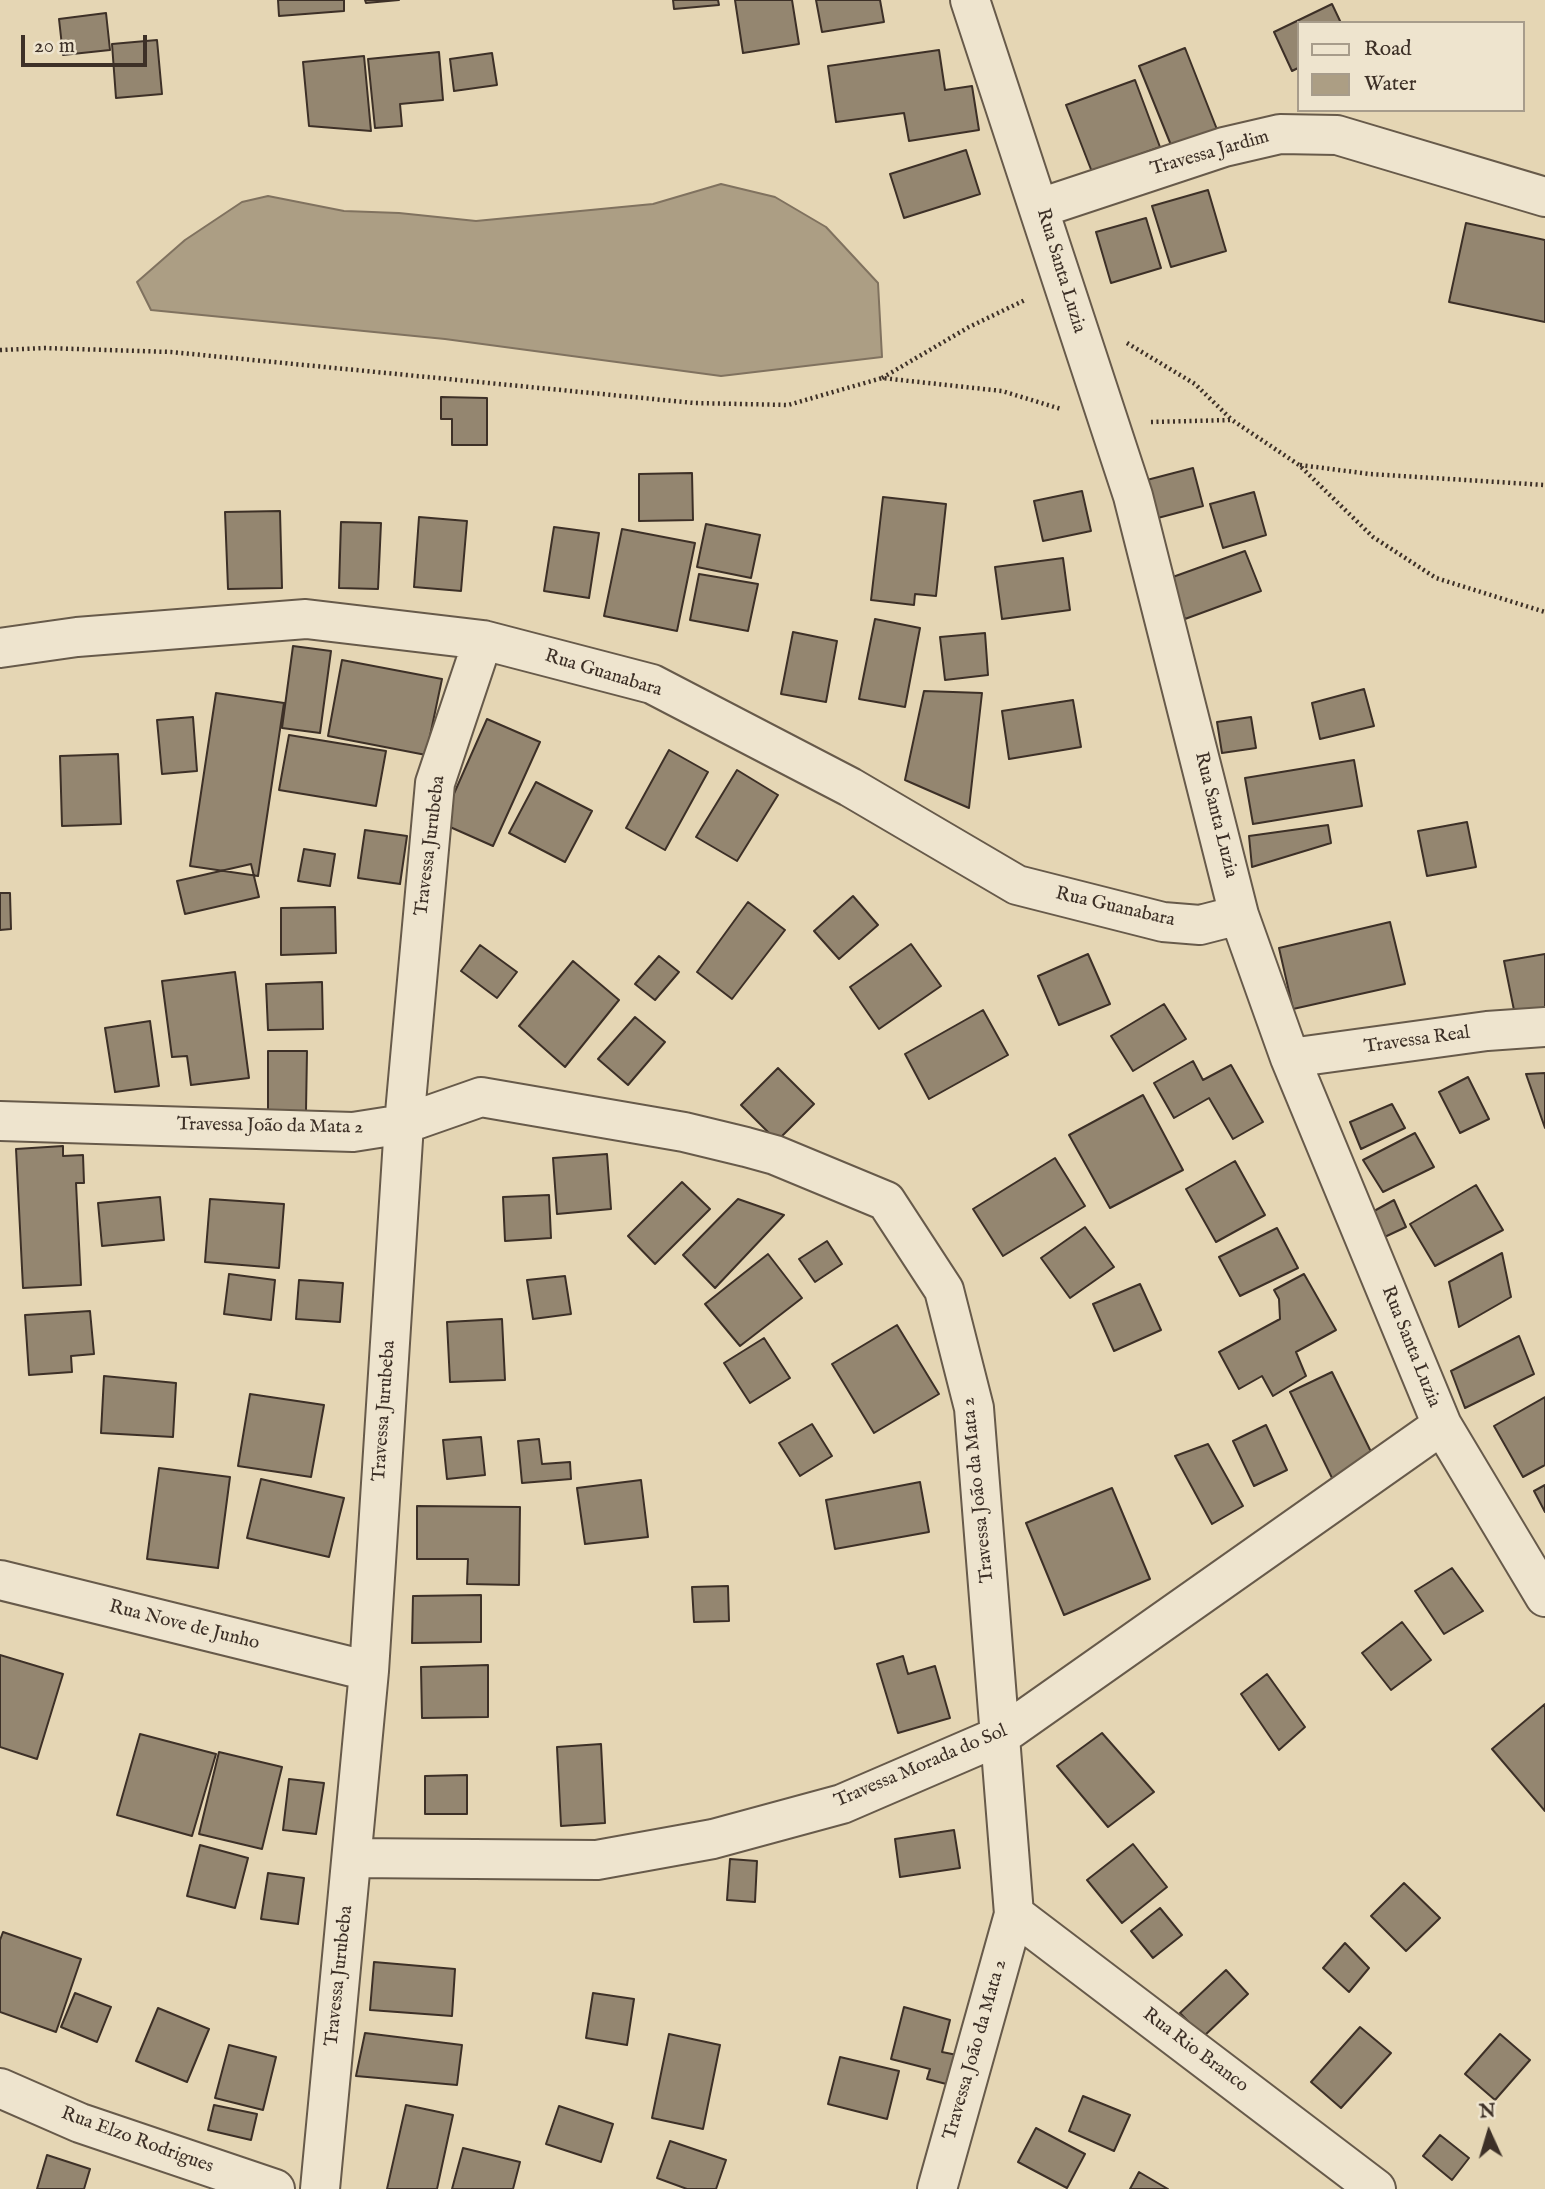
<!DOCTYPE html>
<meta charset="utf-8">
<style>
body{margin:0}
#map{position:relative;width:1545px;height:2189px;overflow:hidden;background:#e5d6b4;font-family:"IM FELL English",serif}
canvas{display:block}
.legend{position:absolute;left:1297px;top:21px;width:228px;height:91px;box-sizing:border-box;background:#eee4ce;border:2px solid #a79c8b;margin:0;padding:9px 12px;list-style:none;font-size:21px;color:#3d3027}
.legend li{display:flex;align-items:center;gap:14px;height:35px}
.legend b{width:35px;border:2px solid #a79c8b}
.north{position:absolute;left:1454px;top:2098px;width:70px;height:70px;-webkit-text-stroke:5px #eee4ce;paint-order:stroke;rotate:356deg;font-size:19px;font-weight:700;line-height:28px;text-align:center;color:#3d3027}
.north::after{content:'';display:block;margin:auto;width:24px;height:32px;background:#3d3027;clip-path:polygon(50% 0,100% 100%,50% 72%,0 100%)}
.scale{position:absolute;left:21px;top:35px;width:126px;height:32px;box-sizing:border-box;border:4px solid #3d3027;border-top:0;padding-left:9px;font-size:21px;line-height:24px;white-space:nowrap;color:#3d3027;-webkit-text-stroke:5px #eee4ce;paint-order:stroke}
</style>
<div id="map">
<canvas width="1545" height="2189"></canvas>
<ul class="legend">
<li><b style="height:9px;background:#eee4ce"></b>Road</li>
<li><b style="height:19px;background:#ac9e84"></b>Water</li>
</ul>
<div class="north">N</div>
<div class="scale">20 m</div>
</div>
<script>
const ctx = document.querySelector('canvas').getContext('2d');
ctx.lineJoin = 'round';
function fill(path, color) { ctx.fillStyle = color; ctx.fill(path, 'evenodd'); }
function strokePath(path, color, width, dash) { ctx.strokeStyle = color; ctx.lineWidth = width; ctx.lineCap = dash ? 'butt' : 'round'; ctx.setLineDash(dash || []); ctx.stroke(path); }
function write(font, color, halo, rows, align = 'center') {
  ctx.font = font + ' "IM FELL English",serif'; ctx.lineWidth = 5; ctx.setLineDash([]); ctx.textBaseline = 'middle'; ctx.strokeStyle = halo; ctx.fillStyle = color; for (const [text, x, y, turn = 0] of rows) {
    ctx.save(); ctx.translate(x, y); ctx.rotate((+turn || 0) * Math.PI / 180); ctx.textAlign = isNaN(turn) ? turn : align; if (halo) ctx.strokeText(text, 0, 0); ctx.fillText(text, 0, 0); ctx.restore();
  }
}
const water = new Path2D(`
 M721,184L775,197L826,227L878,283L882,357L721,376L445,339L151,310L137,282L185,240L242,202L268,196L344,211L399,213L476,221L653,204Z`);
const building = new Path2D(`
 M278,0H344V11L279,16Z
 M365,0H399L366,3Z
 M673,0H718L719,5L674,9Z
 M735,0H792L799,44L743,53Z
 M816,0H880L884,22L822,32Z
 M1332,4L1341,23H1298V68L1292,71L1274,32Z
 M106,13L110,50L63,55L59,19Z
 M157,40L162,94L116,98L112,44Z
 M1185,48L1218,132L1173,150L1139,66Z
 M939,50L945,90L972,86L979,130L909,141L904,113L836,122L828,66Z
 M439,52L443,100L400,104L402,126L375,128L368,59Z
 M492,53L497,85L454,91L450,59Z
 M364,56L371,131L309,126L303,62Z
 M1135,80L1160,147L1092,172L1066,105Z
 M966,150L980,194L904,218L890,174Z
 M1208,190L1226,251L1171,267L1152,206Z
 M1146,218L1161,268L1111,283L1096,232Z
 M1466,223L1545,240V322L1449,302Z
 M441,397L487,398V445H452V419H441Z
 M1193,468L1203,506L1154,519L1143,481Z
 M692,473L693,520L639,521V474Z
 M1082,491L1091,531L1043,541L1034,501Z
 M1254,492L1266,535L1223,548L1210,504Z
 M883,497L946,504L936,596L915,594L914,605L871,600Z
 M280,511L282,588L228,589L225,512Z
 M419,517L467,521L461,591L414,587Z
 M341,522L381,523L378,589L339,588Z
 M706,524L760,535L751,578L697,567Z
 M554,527L599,533L589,598L544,591Z
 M622,529L695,543L677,631L604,616Z
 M1245,551L1261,591L1185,619L1170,578Z
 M1063,558L1070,610L1002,619L995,567Z
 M699,574L758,584L748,631L690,620Z
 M875,619L920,628L905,707L859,699Z
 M793,632L837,641L826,702L781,694Z
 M985,633L988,675L945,680L940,637Z
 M293,646L331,651L320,733L282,728Z
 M342,660L442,679L426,755L328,736Z
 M1364,689L1374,726L1320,739L1312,703Z
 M924,691L982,693L969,808L905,780Z
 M216,693L284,703L258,876L190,866Z
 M1073,700L1081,747L1009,759L1002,711Z
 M193,717L197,771L162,774L157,720Z
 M1251,717L1256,748L1222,753L1217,722Z
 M487,719L540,742L493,846L441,823Z
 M289,735L386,751L376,806L279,790Z
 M669,750L708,772L665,850L626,828Z
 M118,754L121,824L62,826L60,756Z
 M1354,760L1362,806L1253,824L1245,778Z
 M737,770L778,795L737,861L696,837Z
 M536,782L592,811L565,862L509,833Z
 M1467,822L1476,867L1427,876L1418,831Z
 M1328,825L1331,843L1252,867L1249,836Z
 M365,830L407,836L400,884L358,878Z
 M304,849L335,854L330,886L298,881Z
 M251,864L259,897L185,914L177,881Z
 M0,893H10L11,929L0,930Z
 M853,896L878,925L839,959L814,931Z
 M748,902L785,930L732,999L697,972Z
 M335,907L336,953L281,955V908Z
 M1390,922L1405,984L1293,1009L1279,948Z
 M911,944L941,986L879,1029L850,987Z
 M480,945L517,972L497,998L461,971Z
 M1088,954L1110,1004L1059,1025L1038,976Z
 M1545,954V1009L1515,1015L1504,961Z
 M659,956L679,972L655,1000L635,984Z
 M573,961L619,1000L565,1067L519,1026Z
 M235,972L249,1078L191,1085L187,1056L172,1057L162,981Z
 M322,982L323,1029L268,1030L266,984Z
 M1164,1004L1186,1039L1133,1071L1111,1036Z
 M983,1010L1008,1055L929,1099L905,1054Z
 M635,1017L665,1042L628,1085L598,1059Z
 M150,1021L159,1086L115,1092L105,1028Z
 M268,1051H307L306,1111H268Z
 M1193,1061L1203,1080L1231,1065L1263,1122L1233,1139L1209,1098L1174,1118L1154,1083Z
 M778,1068L814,1104L777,1141L741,1105Z
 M1545,1073V1128L1526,1074Z
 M1468,1077L1489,1119L1460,1133L1439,1092Z
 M1143,1095L1183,1170L1110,1208L1069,1135Z
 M1392,1104L1405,1128L1361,1149L1350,1122Z
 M1415,1133L1434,1167L1383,1192L1363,1160Z
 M63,1146V1156L83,1155L84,1183H76L81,1285L23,1288L16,1149Z
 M607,1154L611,1209L557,1214L553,1158Z
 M1055,1158L1085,1206L1003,1256L973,1209Z
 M1235,1161L1265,1215L1216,1242L1186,1189Z
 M682,1182L710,1209L655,1264L628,1236Z
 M1476,1185L1503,1230L1435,1266L1410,1224Z
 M549,1195L551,1238L505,1241L503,1197Z
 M160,1197L164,1240L102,1246L98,1203Z
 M210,1199L284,1204L279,1268L205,1262Z
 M738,1199L784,1215L715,1288L683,1255Z
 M1394,1200L1406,1227L1376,1241L1365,1216Z
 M1085,1227L1114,1267L1070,1298L1041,1258Z
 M1277,1228L1298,1268L1240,1296L1219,1257Z
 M827,1241L842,1264L815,1282L799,1259Z
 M1502,1253L1511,1297L1459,1327L1449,1282Z
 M768,1254L802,1298L740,1346L705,1304Z
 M229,1274L275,1280L271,1320L224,1314Z
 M1304,1274L1336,1330L1296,1352L1306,1376L1273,1396L1262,1376L1239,1389L1219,1352L1280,1319L1279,1299L1274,1290Z
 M565,1276L571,1314L533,1319L527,1280Z
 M299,1280L343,1283L340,1322L296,1319Z
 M1140,1284L1161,1330L1114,1351L1093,1304Z
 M90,1311L94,1354L71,1356L72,1372L29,1375L25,1315Z
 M502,1319L505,1380L450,1382L447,1322Z
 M897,1325L939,1394L874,1433L832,1364Z
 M1519,1336L1534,1374L1465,1408L1451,1371Z
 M764,1338L790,1378L750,1403L724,1363Z
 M1332,1372L1376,1462L1334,1482L1290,1392Z
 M104,1376L176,1383L173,1437L101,1433Z
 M250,1394L324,1405L311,1477L238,1466Z
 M1545,1397V1465L1523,1477L1494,1426Z
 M812,1424L832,1456L800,1476L779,1443Z
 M1266,1425L1287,1470L1254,1486L1233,1441Z
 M481,1437L485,1475L447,1479L443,1440Z
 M539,1439L542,1464L570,1462L571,1479L522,1483L518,1441Z
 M1208,1444L1243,1506L1212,1524L1175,1456Z
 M159,1468L230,1477L218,1568L147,1559Z
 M261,1479L344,1498L329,1557L247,1538Z
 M641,1480L648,1537L585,1544L577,1488Z
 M920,1482L929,1532L835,1549L826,1500Z
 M1545,1485V1512L1534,1491Z
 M1112,1488L1150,1579L1064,1615L1026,1523Z
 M417,1506L520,1507L519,1585L467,1584L468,1559H417Z
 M1452,1568L1483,1611L1444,1634L1415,1591Z
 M728,1586L729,1621L694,1622L692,1587Z
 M481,1595V1642L412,1643L413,1596Z
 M1402,1622L1431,1660L1391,1690L1362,1653Z
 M0,1655L63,1674L37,1759L0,1747Z
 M903,1656L908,1674L935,1666L950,1718L898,1733L877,1664Z
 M488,1665V1717L422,1718L421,1667Z
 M1267,1674L1305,1727L1279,1750L1241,1694Z
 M1545,1704V1811L1492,1749Z
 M1102,1733L1154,1792L1108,1827L1057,1766Z
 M140,1734L216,1754L192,1836L117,1815Z
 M601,1744L605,1823L561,1826L557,1747Z
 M219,1752L282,1767L262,1849L199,1834Z
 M467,1775V1814H425V1776Z
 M289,1779L324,1783L316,1834L283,1830Z
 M954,1830L960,1868L900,1877L895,1839Z
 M1133,1844L1167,1887L1122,1923L1087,1880Z
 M200,1845L248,1858L235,1908L187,1896Z
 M730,1859L757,1861L755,1902L727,1900Z
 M268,1873L304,1878L298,1924L261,1919Z
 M1404,1883L1440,1918L1406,1951L1371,1916Z
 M1160,1908L1182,1935L1153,1958L1131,1931Z
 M3,1932L81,1959L56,2032L0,2012V1940Z
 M1345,1943L1369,1968L1349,1992L1323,1968Z
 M374,1962L455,1969L452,2016L370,2010Z
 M1226,1970L1248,1994L1203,2037L1180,2013Z
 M75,1993L111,2007L97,2042L61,2027Z
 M593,1993L634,1999L627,2045L586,2038Z
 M904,2007L950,2020L942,2052L962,2056L954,2086L927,2079L930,2069L891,2059Z
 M158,2008L209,2029L187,2082L136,2061Z
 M1360,2027L1391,2053L1341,2108L1311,2082Z
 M365,2033L462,2045L457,2085L356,2076Z
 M669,2034L720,2045L703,2129L652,2118Z
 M1500,2034L1530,2060L1495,2100L1465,2074Z
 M229,2045L276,2057L263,2110L215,2098Z
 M840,2057L899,2071L887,2119L828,2104Z
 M1083,2096L1130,2115L1114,2151L1069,2131Z
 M214,2105L257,2114L251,2140L208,2130Z
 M406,2105L453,2115L437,2189H387Z
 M559,2106L613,2124L601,2162L546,2144Z
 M1036,2128L1085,2154L1067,2188L1018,2162Z
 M1440,2135L1469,2158L1452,2180L1423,2156Z
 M670,2141L726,2160L716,2189H687L657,2178Z
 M463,2148L520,2162L513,2189H452Z
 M47,2155L90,2169L84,2189H37Z
 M1139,2172L1168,2189H1130Z`);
const path = new Path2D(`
 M1127,343L1195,384L1232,420
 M0,350L44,348L171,352L694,403L788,405L882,378L1002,391L1061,409
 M882,378L969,327L1025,300
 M1151,422L1232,420L1299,465L1373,537L1436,578L1545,612
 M1300,465L1370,474L1545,485`);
const minor = new Path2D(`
 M970,0L1133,496L1239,915L1290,1058L1442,1425L1545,1597
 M1040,208L1224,147L1280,134L1337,135L1545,197
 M0,648L77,637L306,619L483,640L652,684L850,787L1017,885L1163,922L1200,925L1239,915
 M1290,1058L1487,1031L1545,1027
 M0,1121L353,1132L404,1124L481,1097L684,1132L746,1147L775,1155L886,1201L944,1290L974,1408L1014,1914L937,2189
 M0,1580L369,1671
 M352,1858L597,1860L713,1839L842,1804L1002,1735L1442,1425
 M1014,1914L1376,2189
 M0,2088L80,2123L275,2189
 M320,2189L369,1671L404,1124L435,783L483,640`);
const streetNames = [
 ["Travessa Jardim",1210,154,-16],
 ["Rua Santa Luzia",1060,271,73],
 ["Rua Guanabara",603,674,17],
 ["Rua Santa Luzia",1215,815,76],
 ["Travessa Jurubeba",431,846,-83],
 ["Rua Guanabara",1115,908,13],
 ["Travessa Real",1417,1041,-8],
 ["Travessa João da Mata 2",270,1127,1],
 ["Rua Santa Luzia",1410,1347,68],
 ["Travessa Jurubeba",385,1411,-86],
 ["Travessa João da Mata 2",979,1490,-96],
 ["Rua Nove de Junho",184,1626,14],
 ["Travessa Morada do Sol",921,1767,-23],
 ["Travessa Jurubeba",340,1976,-84],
 ["Travessa João da Mata 2",976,2050,-74],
 ["Rua Rio Branco",1195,2051,37],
 ["Rua Elzo Rodrigues",137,2141,20]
];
fill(water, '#ac9e84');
strokePath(water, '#80725f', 2);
fill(building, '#948670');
strokePath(building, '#3d3027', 2);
strokePath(minor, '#675a4a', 42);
strokePath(path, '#3d3027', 4.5, [2, 3.5]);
strokePath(minor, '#eee4ce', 38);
write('19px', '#3d3027', '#eee4ce', streetNames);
</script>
